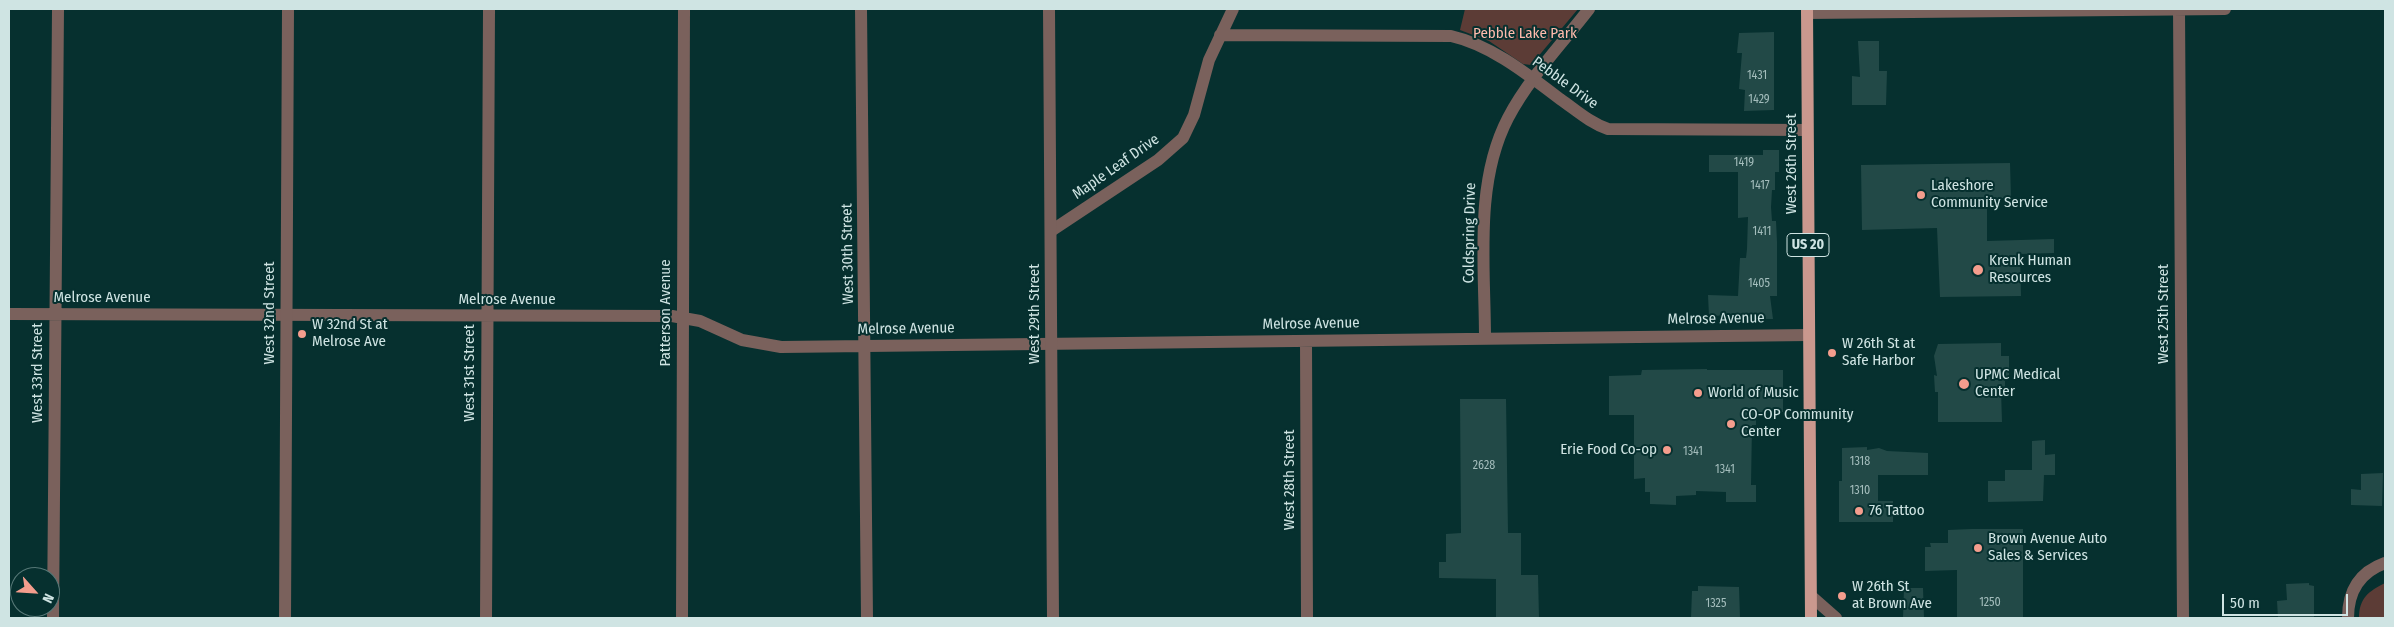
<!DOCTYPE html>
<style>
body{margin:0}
#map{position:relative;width:2394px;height:627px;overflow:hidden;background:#06302f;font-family:"Fira Sans Condensed",sans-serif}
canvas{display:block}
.frame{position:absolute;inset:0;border:10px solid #cfe4e3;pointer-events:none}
.north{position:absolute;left:10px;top:567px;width:50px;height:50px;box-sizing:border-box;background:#06302f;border:1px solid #567877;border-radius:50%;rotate:116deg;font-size:14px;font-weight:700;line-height:20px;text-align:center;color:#cfe4e3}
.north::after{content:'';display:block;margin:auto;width:18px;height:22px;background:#f49d8d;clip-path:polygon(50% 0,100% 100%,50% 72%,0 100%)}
.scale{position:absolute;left:2222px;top:594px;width:126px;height:22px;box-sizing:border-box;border:2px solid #cfe4e3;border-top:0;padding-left:6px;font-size:15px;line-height:18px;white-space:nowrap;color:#cfe4e3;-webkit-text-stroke:4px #06302f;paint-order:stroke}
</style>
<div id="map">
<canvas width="2394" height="627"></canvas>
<div class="frame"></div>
<div class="north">N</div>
<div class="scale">50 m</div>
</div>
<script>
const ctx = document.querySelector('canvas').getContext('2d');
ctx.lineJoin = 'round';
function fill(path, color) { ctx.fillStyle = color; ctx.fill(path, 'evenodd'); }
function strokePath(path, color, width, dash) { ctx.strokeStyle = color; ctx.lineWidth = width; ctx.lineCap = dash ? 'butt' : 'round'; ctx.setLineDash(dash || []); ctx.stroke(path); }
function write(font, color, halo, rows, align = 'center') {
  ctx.font = font + ' "Fira Sans Condensed",sans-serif'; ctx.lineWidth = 4; ctx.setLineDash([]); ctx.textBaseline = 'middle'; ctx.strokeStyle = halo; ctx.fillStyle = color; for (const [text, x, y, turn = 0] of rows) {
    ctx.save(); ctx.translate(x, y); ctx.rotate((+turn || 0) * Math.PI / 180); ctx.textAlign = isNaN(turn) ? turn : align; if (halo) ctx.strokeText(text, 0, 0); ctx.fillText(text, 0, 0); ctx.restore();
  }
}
const green = new Path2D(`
 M1465,9H1578L1531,65L1523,64L1489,41L1460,30Z
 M2385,583V618H2359C2359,598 2369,591 2385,583Z`);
const building = new Path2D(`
 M1774,32V110L1744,111L1745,90L1739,89L1742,53H1737L1739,33Z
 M1858,41H1879V71H1887L1886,105H1852V76L1860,77Z
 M1763,150H1779V172H1775V190H1772L1771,207L1772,221H1776L1777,242V296H1770L1773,319H1742V315L1709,316L1708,295L1738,296L1740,258H1746L1747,249L1748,217L1738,218V172H1709V155H1763Z
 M2010,163L2011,198H1987V241L2054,239V253L2020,254L2021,296L1940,297L1937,228L1862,230L1861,165Z
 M2001,343V356H2009V376H2005V390H2001L2002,422H1938V392H1935L1934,375L1937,376L1934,356L1938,344Z
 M1707,369V370H1783V412L1756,413V425H1752L1751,485H1756V502H1726V492L1696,491V495L1676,496V505L1650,504V492H1645V478L1634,479V415H1609V376L1641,375L1642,370Z
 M1460,399H1506L1508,533H1521V575H1538L1539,618H1496V579L1439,578V562H1446V534L1461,533Z
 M2045,440V455L2055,454V475H2044L2043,501L1988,502V481H2005V470H2032V441Z
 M1867,447V450L1879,448L1887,451L1928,453V475H1878V501H1893V522H1839V481H1842V448Z
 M2383,473L2382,506L2351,505V489L2361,490V474Z
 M1972,529H2023V618H1957V570L1925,571V547H1931L1930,543H1948V530Z
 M2309,583V585L2314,586V618H2278L2277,601L2287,600L2286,584Z
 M1698,586L1739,587L1740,618H1691L1692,591H1698Z
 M1904,588H1923L1924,618H1903Z`);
const minor = new Path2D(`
 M861,9L867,618
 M2179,9L2183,618
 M1807,13L2225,9
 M1220,35L1451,36C1491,45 1527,74 1560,99C1576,110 1590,123 1608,129L1807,130
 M1051,231L1158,160L1183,138L1194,115L1209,60L1233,9
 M9,314L672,316L700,321L742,340L781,347L1809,335
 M1485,338C1485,267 1474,183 1508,118C1529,78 1562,44 1589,9
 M1306,341L1307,618
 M53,618L58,9
 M486,618L489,9
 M682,618L684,9
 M2348,618C2348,591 2360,572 2385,563`);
const tertiary = new Path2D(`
 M1049,9L1053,618
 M1811,596L1836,618
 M285,618L288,9`);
const primary = new Path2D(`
 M1807,9L1811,618`);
const markers = [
 [1921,195,5,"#f49d8d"],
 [1978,270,6,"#f49d8d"],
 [302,334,5,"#f49d8d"],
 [1832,353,5,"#f49d8d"],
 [1964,384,6,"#f49d8d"],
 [1698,393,5,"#f49d8d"],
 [1731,424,5,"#f49d8d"],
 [1667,450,5,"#f49d8d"],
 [1859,511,5,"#f49d8d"],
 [1978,548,5,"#f49d8d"],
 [1842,596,5,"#f49d8d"]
];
const numberNames = [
 ["1431",1757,76],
 ["1429",1759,100],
 ["1419",1744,163],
 ["1417",1760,186],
 ["1411",1762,232],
 ["1405",1759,284],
 ["1341",1693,452],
 ["1318",1860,462],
 ["2628",1484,466],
 ["1341",1725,470],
 ["1310",1860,491],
 ["1250",1990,603],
 ["1325",1716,604]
];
const shields = [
 [1808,245,42]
];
const shieldNames = [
 ["US 20",1808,245]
];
const parkNames = [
 ["Pebble Lake Park",1525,34]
];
const streetNames = [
 ["Pebble Drive",1565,83,36],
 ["West 26th Street",1792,164,-90],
 ["Maple Leaf Drive",1116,167,-35],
 ["Coldspring Drive",1470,233,-89],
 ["West 30th Street",848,254,-91],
 ["Melrose Avenue",102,298],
 ["Melrose Avenue",507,300],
 ["West 32nd Street",270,313,-90],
 ["Patterson Avenue",666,313,-90],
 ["West 29th Street",1035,314,-90],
 ["West 25th Street",2164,314,-90],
 ["Melrose Avenue",1716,319,-1],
 ["Melrose Avenue",1311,324,-1],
 ["Melrose Avenue",906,329,-1],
 ["West 33rd Street",38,373,-90],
 ["West 31st Street",470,373,-90],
 ["West 28th Street",1290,480,-90]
];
const poiNames = [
 ["Lakeshore",1931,186],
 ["Community Service",1931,203],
 ["Krenk Human",1989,261],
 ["Resources",1989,278],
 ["W 32nd St at",312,325],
 ["Melrose Ave",312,342],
 ["W 26th St at",1842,344],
 ["Safe Harbor",1842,361],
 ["UPMC Medical",1975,375],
 ["Center",1975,392],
 ["World of Music",1708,393],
 ["CO-OP Community",1741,415],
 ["Center",1741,432],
 ["Erie Food Co-op",1657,450,"right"],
 ["76 Tattoo",1869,511],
 ["Brown Avenue Auto",1988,539],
 ["Sales & Services",1988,556],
 ["W 26th St",1852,587],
 ["at Brown Ave",1852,604]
];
fill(green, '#5c3c36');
fill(building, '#224947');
strokePath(minor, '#7a615c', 12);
strokePath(tertiary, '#7a615c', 12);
strokePath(primary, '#ca988e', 12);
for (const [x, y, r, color] of markers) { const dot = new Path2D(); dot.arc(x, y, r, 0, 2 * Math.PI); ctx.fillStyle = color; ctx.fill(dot); strokePath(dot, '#06302f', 2); }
write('12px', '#a4bdbc', null, numberNames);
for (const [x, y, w] of shields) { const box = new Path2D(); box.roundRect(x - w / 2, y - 11.5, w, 23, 4); ctx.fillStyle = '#06302f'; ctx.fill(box); strokePath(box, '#cfe4e3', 1); }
write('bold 14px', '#cfe4e3', null, shieldNames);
write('15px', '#ffbaac', '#06302f', parkNames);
write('15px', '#cfe4e3', '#06302f', streetNames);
write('15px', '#cfe4e3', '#06302f', poiNames, 'left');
</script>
